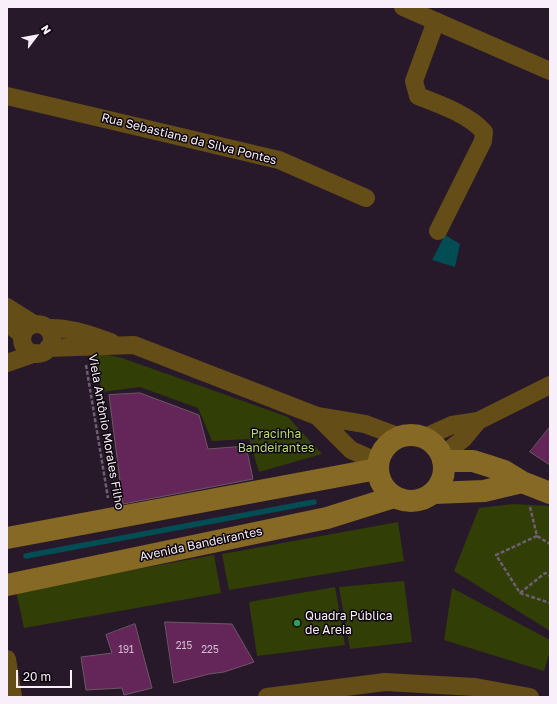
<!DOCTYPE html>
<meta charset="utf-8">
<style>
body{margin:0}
#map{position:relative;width:557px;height:704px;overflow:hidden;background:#28192a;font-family:"Golos Text",sans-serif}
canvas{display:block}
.frame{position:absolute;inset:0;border:8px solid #f9effb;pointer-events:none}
.north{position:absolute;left:16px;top:16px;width:40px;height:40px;-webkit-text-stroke:3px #0d070d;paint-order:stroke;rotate:58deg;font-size:11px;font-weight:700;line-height:16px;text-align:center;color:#f9effb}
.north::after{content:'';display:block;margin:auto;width:14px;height:18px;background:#f9effb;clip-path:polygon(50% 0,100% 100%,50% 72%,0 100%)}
.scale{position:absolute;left:16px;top:670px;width:56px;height:18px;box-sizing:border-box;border:2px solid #f9effb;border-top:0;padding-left:5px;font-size:12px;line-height:14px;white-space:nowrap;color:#f9effb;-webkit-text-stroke:3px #0d070d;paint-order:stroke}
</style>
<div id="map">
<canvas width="557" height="704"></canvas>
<div class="frame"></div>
<div class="north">N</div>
<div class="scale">20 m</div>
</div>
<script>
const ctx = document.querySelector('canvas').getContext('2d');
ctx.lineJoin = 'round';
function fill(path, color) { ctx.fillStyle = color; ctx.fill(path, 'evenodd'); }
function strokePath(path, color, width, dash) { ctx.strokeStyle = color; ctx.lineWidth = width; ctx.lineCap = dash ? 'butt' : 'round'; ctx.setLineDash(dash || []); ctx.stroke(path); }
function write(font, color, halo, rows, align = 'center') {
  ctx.font = font + ' "Golos Text",sans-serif'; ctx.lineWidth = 3; ctx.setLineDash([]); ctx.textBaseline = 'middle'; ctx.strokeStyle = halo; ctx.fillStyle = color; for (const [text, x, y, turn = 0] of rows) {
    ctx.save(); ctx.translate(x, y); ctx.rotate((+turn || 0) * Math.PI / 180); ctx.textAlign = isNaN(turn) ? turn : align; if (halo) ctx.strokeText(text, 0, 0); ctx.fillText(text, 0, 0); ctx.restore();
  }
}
const green = new Path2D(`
 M94,352L122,358L288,417L322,454L259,472L249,439L212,441L198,408L140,387L102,392Z
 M513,504L550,506V631L454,571L479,508Z
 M398,522L404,561L229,590L222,554Z
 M214,555L221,593L24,628L16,591Z
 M404,581L412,642L350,649L339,587Z
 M335,587L345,645L257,656L249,602Z
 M452,588L550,640V651L544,671L444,640Z`);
const water = new Path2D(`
 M445,235L460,244L455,267L432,260Z`);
const stream = new Path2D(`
 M26,556L314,502`);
const building = new Path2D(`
 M140,393L199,415L208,449L246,446L253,479L123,504L109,395Z
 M550,427V465L530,452Z
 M165,622L232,624L254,662L224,672L209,674L174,683Z
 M135,624L152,688L124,695L122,688L86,690L81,657L112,653L106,635Z`);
const path = new Path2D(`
 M86,365L108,498
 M530,507L537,536L550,544
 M537,536L496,555L520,593L550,603
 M520,593L545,573L550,576`);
const street = new Path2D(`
 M403,7L550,71
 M436,21L414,81L418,96C439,104 470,115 484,132L483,141L438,231
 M7,96L279,160L366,198
 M7,307L34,324
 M7,323L23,335
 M22 339a15 15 0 1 1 30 0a15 15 0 1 1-30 0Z
 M48,328C70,327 90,335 111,342
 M48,348L134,345L317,416L365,424L400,437
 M7,363L36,353
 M317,416L351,450L378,462
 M423,438L452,425L478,421L550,385
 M442,456L464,438L478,421
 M7,659L13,697
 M267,697L385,682L475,687L530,697`);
const secondary = new Path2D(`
 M378 468a33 33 0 1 1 66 0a33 33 0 1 1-66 0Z
 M443,461H473L489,466L504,471L522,482L550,493
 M434,493L484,491L522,482
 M7,538L377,469
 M7,585L327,518L394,497`);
const markers = [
 [297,623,4,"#2e9e5b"]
];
const numberNames = [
 ["215",184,646],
 ["191",126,650],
 ["225",210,650]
];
const streetNames = [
 ["Rua Sebastiana da Silva Pontes",189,139,14],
 ["Viela Antônio Morales Filho",106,432,80],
 ["Avenida Bandeirantes",201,544,-12]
];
const parkNames = [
 ["Pracinha",276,434],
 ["Bandeirantes",276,448]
];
const poiNames = [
 ["Quadra Pública",305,616],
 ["de Areia",305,630]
];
fill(green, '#313e05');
fill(water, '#004d54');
strokePath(stream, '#004d54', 5.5);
fill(building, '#642658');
strokePath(building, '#6d5767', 1);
strokePath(path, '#6d5f6f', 2.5, [4, 2]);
strokePath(street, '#654d17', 18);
strokePath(secondary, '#866924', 22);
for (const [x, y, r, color] of markers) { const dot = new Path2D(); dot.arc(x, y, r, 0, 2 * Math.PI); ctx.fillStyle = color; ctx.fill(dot); strokePath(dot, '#0d070d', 1.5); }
write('10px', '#d4bdd2', null, numberNames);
write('12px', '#f9effb', '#0d070d', streetNames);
write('12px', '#b9d96c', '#0d070d', parkNames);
write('12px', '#f9effb', '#0d070d', poiNames, 'left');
</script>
